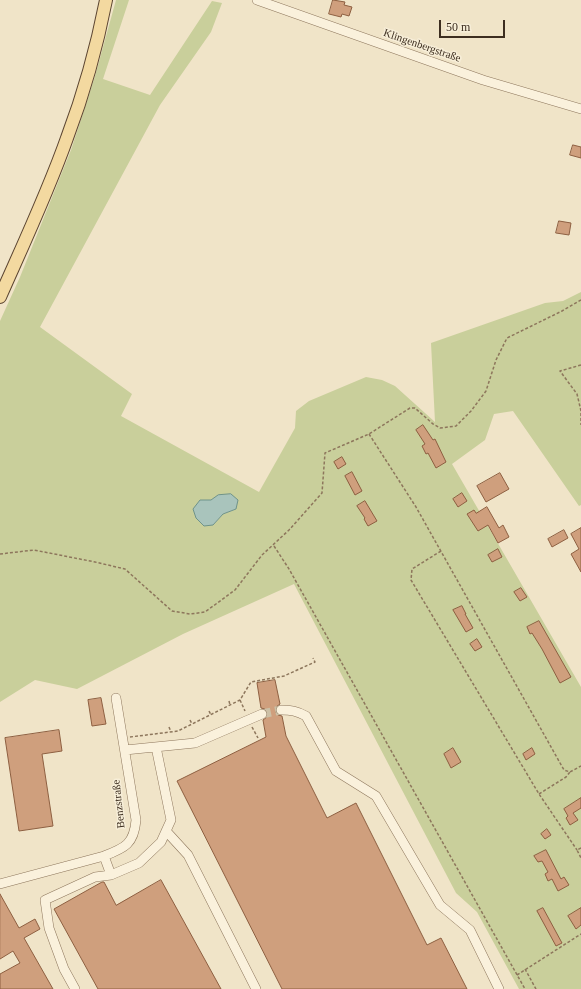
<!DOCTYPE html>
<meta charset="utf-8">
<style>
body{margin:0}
#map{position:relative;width:581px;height:989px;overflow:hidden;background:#f0e4c8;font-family:Georgia,serif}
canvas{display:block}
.scale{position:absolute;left:439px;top:20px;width:66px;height:18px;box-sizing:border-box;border:2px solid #3d2e20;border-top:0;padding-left:5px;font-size:12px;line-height:14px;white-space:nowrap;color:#3d2e20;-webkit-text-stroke:3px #f7eed8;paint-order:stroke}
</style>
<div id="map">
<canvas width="581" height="989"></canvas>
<div class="scale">50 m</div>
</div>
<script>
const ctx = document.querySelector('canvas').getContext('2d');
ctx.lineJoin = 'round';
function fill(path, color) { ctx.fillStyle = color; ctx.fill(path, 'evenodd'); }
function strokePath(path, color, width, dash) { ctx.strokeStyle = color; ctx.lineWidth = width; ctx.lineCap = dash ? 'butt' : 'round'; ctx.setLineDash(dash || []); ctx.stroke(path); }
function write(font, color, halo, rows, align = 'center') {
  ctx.font = font + ' Georgia,serif'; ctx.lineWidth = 3; ctx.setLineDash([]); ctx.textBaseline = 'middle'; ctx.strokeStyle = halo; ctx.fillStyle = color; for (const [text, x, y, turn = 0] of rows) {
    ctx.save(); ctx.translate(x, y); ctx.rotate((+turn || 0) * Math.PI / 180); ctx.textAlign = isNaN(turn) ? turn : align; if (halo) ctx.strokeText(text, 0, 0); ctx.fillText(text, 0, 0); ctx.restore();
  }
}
const green = new Path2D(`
 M116,0H129L103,79L150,95L212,1L222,3L211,32L160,105L40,327L132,394L121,416L259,492L295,428L296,411L309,401L366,377L382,380L395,386L435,422L431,343L545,303L563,301L581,292V505L579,506L513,411L494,414L485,440L452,464L581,687V989H519L477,912L456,893L294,584L183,634L77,689L35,680L0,702V321L20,277L71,150L95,76ZM200,500H211L236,509L223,514L213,525Z`);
const water = new Path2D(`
 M231,494L238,500L236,509L223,514L213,525L204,526L196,518L193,509L200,500H211L218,495Z`);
const building = new Path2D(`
 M333,0L345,2L344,5L352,7L349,16L342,14L341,17L329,14Z
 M573,145L581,147V158L570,155Z
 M559,221L571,223L569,235L556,233Z
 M423,425L433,440L435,439L446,462L436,468L428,453L426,454L422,446L425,444L416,430Z
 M342,457L346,464L338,469L334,462Z
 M352,472L362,491L355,495L345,476Z
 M500,473L509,489L486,502L477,486Z
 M462,493L467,501L458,507L453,499Z
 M365,501L377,521L368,526L364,519L365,518L357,506Z
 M487,507L499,528L503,525L509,537L498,543L488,525L478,531L467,514L474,510L476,513Z
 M581,528V572L571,554L579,549L571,534Z
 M564,530L568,538L552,547L548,539Z
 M498,549L502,557L492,562L488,555Z
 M521,588L527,597L520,601L514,592Z
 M462,606L466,614H465L473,628L466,632L453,610Z
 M539,621L571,677L560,683L542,649L532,633L530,634L527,627Z
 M477,639L482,647L475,651L470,644Z
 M275,680L280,704L276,707V713L278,715L282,716L286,736L327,818L356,803L427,945L441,938L467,989H282L177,781L266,737L263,720L267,717L268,712L265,709L261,708L257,683Z
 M101,698L106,724L92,726L88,700Z
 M59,730L62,751L42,754L53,826L19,831L5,738Z
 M453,748L461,762L451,768L444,754Z
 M532,748L535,754L526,760L523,754Z
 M581,798V808L573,813L578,820L570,825L566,818L568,816L564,809Z
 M547,829L551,835L545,839L541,834Z
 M546,850L561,879L564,877L569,885L558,891L552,879L548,881L545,874L548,872L542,861L538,862L534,856Z
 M161,880L221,989H98L54,909L102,882H104L116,905Z
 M0,894L19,928L35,919L40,929L24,938L53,989H0V974L20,963L13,951L0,959Z
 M543,908L562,943L556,946L537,911Z
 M581,908V925L576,929L568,916Z`);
const minorTunnel = new Path2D(`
 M262,714L281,710`);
const path = new Path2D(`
 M581,365L560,371L577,394L581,411V425
 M369,434L416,507L564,770L570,772L581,766
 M274,546L289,569L525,989
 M441,551L412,569L411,580L539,794L577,850
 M0,554L34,550L95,562L125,569L172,611L190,614L205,612L235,590L262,555L289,530L322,493L325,453L369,434L410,408H415L433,424L440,428L456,426L471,411L486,391L496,360L507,338L562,311L581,300
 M240,700L245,711
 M229,701L230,705
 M209,711L211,715
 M190,720L192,724
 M169,727L171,732
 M252,727L258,738
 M130,737L178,731L240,700L251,682L284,676L315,662L313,658
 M539,794L566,777L570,772
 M581,848L577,850L581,858
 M525,969L536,989
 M517,975L581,934`);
const minor = new Path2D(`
 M257,0L483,80L581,109
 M281,710C291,710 297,711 306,716L336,771L376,796L440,905L470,930L499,989
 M125,750L195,743L262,714
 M166,831L188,855L256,989
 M104,856L111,875
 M0,884L104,856C125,848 134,844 136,820L116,698
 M75,989L64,969L49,928L45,900L95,877L111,875L139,863L161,842L171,820L156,747`);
const major = new Path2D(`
 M0,297C23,245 48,192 67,138C84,93 97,46 106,0`);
const streetNames = [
 ["Klingenbergstraße",422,46,19],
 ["Benzstraße",119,804,-96]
];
fill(green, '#c9cf9b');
fill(water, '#a9c4bc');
strokePath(water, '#6f938a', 1);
fill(building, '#cf9f7d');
strokePath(building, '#8d5f41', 1);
strokePath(minorTunnel, '#ccc0a6', 9, [9, 4.5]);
strokePath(minor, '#8d765c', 10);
strokePath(major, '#5b4430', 14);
strokePath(path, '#8d765c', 1.5, [3, 2]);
strokePath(minor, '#faf1dc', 9);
strokePath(major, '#f3d9a0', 12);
write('11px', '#3d2e20', '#f7eed8', streetNames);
</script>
